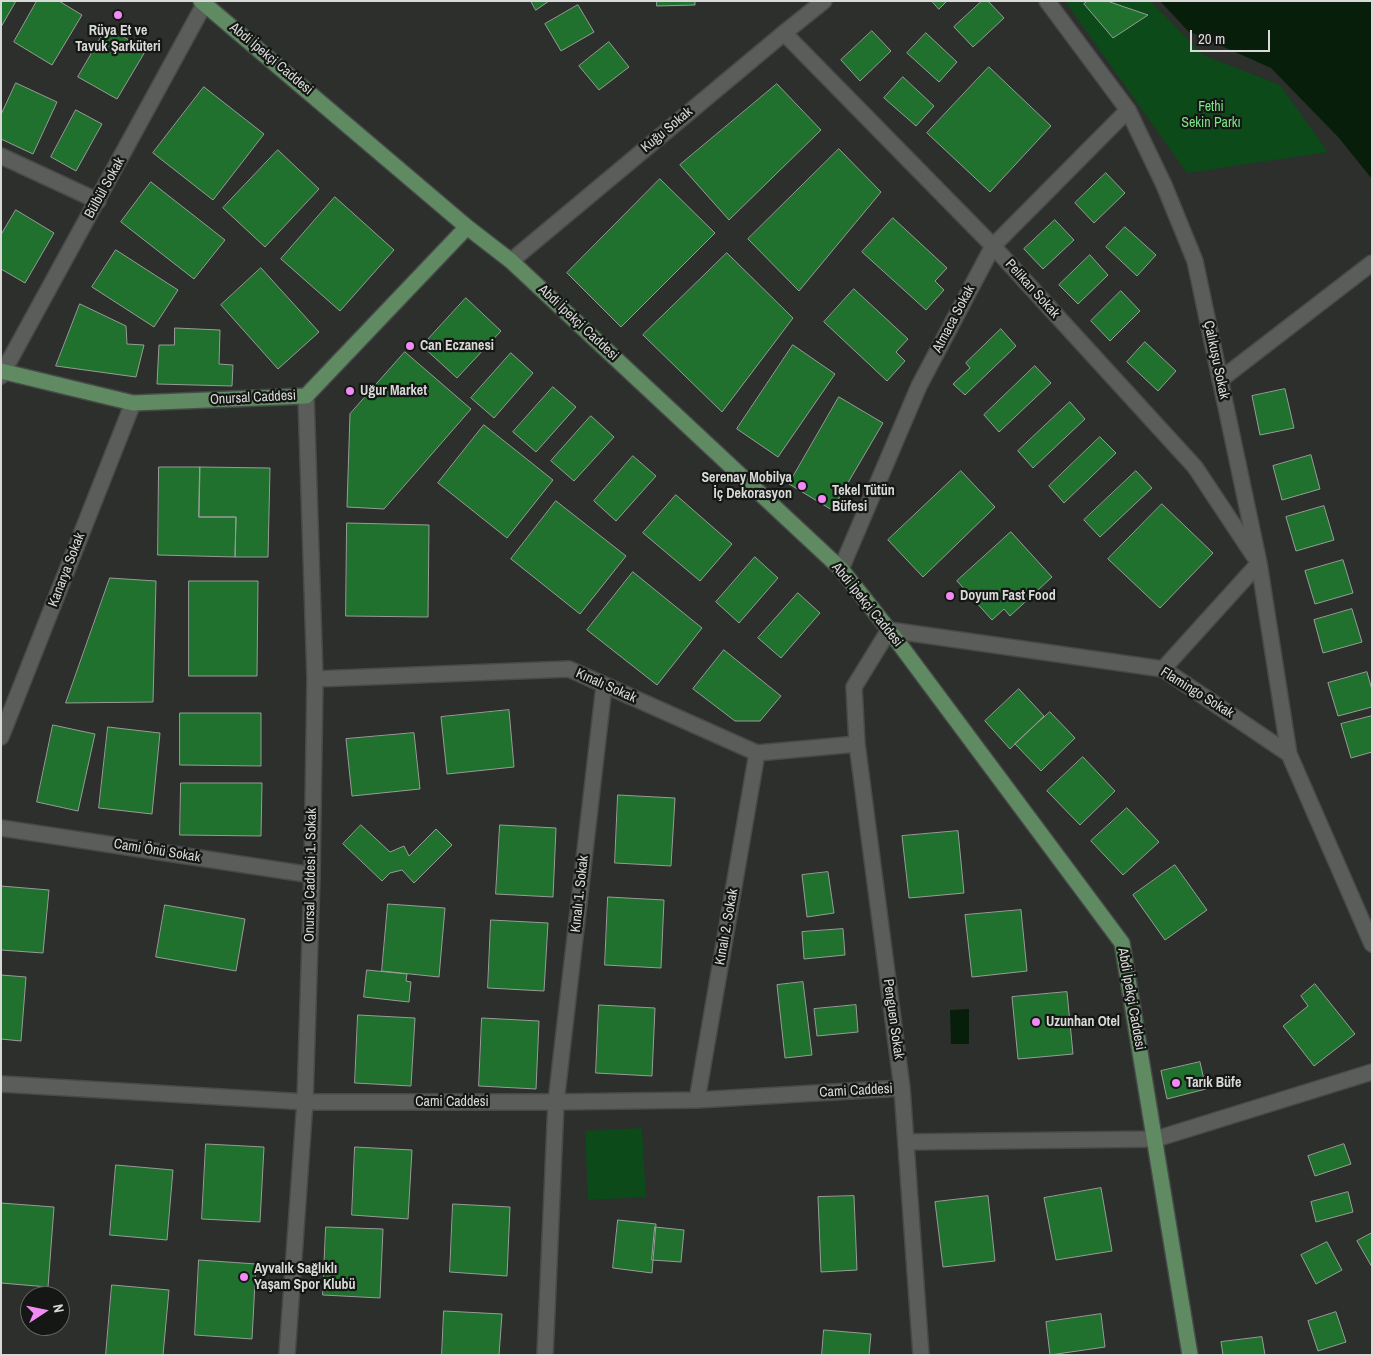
<!DOCTYPE html>
<meta charset="utf-8">
<style>
body{margin:0}
#map{position:relative;width:1373px;height:1356px;overflow:hidden;background:#2c2f2c;font-family:"Archivo Narrow",sans-serif}
canvas{display:block}
.frame{position:absolute;inset:0;border:2px solid #d8dad8;pointer-events:none}
.north{position:absolute;left:20px;top:1286px;width:50px;height:50px;box-sizing:border-box;background:#151715;border:1px solid #636563;border-radius:50%;rotate:79deg;font-size:14px;font-weight:700;line-height:20px;text-align:center;color:#d8dad8}
.north::after{content:'';display:block;margin:auto;width:18px;height:22px;background:#f18af4;clip-path:polygon(50% 0,100% 100%,50% 72%,0 100%)}
.scale{position:absolute;left:1190px;top:30px;width:80px;height:22px;box-sizing:border-box;border:2px solid #d8dad8;border-top:0;padding-left:6px;font-size:15px;line-height:18px;white-space:nowrap;color:#d8dad8;-webkit-text-stroke:4px #151715;paint-order:stroke}
</style>
<div id="map">
<canvas width="1373" height="1356"></canvas>
<div class="frame"></div>
<div class="north">N</div>
<div class="scale">20 m</div>
</div>
<script>
const ctx = document.querySelector('canvas').getContext('2d');
ctx.lineJoin = 'round';
function fill(path, color) { ctx.fillStyle = color; ctx.fill(path, 'evenodd'); }
function strokePath(path, color, width, dash) { ctx.strokeStyle = color; ctx.lineWidth = width; ctx.lineCap = dash ? 'butt' : 'round'; ctx.setLineDash(dash || []); ctx.stroke(path); }
function write(font, color, halo, rows, align = 'center') {
  ctx.font = font + ' "Archivo Narrow",sans-serif'; ctx.lineWidth = 4.5; ctx.setLineDash([]); ctx.textBaseline = 'middle'; ctx.strokeStyle = halo; ctx.fillStyle = color; for (const [text, x, y, turn = 0] of rows) {
    ctx.save(); ctx.translate(x, y); ctx.rotate((+turn || 0) * Math.PI / 180); ctx.textAlign = isNaN(turn) ? turn : align; if (halo) ctx.strokeText(text, 0, 0); ctx.fillText(text, 0, 0); ctx.restore();
  }
}
const green = new Path2D(`
 M1065,1H1150L1203,55L1280,85L1328,152L1187,173Z
 M642,1128L646,1197L588,1200L585,1131Z`);
const water = new Path2D(`
 M1160,1H1372V179L1339,138L1271,68L1188,31Z
 M969,1009V1044H951L950,1010Z`);
const building = new Path2D(`
 M1,1H16L1,27Z
 M37,1H59L82,15L52,65L14,42Z
 M531,1H549L536,10Z
 M657,1H695V5L657,6Z
 M932,1H947L939,9Z
 M982,1H988L1004,18L973,47L954,27Z
 M1088,1H1107L1148,15L1113,38L1084,4Z
 M578,5L594,32L561,51L545,24Z
 M107,27L146,50L117,99L78,77Z
 M872,31L891,51L860,81L841,60Z
 M926,33L957,62L939,82L907,53Z
 M609,42L629,67L599,90L579,66Z
 M989,67L1051,126L990,192L927,133Z
 M903,77L934,106L916,126L884,98Z
 M16,83L57,102L33,154L1,139V115Z
 M777,84L821,130L729,220L680,165Z
 M204,87L264,134L213,200L153,153Z
 M76,110L102,124L76,171L51,157Z
 M839,149L881,192L799,291L748,239Z
 M278,150L319,189L265,247L223,208Z
 M1106,173L1125,193L1094,223L1075,203Z
 M660,179L715,233L621,327L567,273Z
 M151,182L225,240L194,279L121,222Z
 M335,197L394,250L340,311L281,259Z
 M16,210L54,233L25,283L1,269V235Z
 M893,218L947,268L935,281L944,290L926,310L862,252Z
 M1055,220L1074,240L1043,269L1024,249Z
 M1125,227L1156,255L1137,276L1106,247Z
 M116,250L178,290L154,327L92,287Z
 M727,253L793,318L722,412L643,335Z
 M1090,255L1108,275L1078,304L1059,285Z
 M261,268L319,332L278,369L221,305Z
 M854,289L908,339L896,352L905,361L887,381L824,322Z
 M1121,291L1140,311L1110,341L1091,321Z
 M466,298L501,331L457,378L422,346Z
 M80,304L126,326L127,344L144,345L136,377L56,366Z
 M175,328L220,330L219,364L233,365L232,386L157,384L159,345H174Z
 M1001,329L1016,346L965,395L953,384L970,368L966,363Z
 M1145,342L1176,371L1158,391L1127,362Z
 M793,345L835,374L778,457L737,429Z
 M405,352L471,409L384,509L347,507L350,414Z
 M511,353L533,373L494,418L471,398Z
 M1035,366L1051,383L999,432L984,415Z
 M553,387L576,407L536,452L513,432Z
 M1285,389L1294,428L1260,435L1252,396Z
 M839,397L883,423L832,510L789,484Z
 M1070,402L1085,419L1033,468L1018,451Z
 M591,416L614,437L574,481L551,461Z
 M484,425L553,480L507,538L438,483Z
 M1100,437L1116,453L1064,503L1049,486Z
 M1311,455L1320,489L1282,500L1273,466Z
 M633,456L656,476L616,521L594,501Z
 M159,467H200L199,517H236L235,557L158,555Z
 M200,467L270,468L268,557H235L236,517H199Z
 M961,471L995,507L923,577L888,540Z
 M1136,471L1152,488L1100,537L1084,520Z
 M676,495L732,544L700,581L643,533Z
 M556,501L626,556L580,614L511,559Z
 M1162,504L1213,553L1160,608L1108,559Z
 M1324,506L1334,540L1296,551L1286,517Z
 M347,523L429,525L428,617L346,616Z
 M1011,532L1052,577L1010,616L1004,609L992,620L957,581Z
 M755,557L778,578L739,623L716,602Z
 M1343,560L1353,593L1315,604L1305,571Z
 M633,572L702,628L657,685L587,630Z
 M110,578L156,581L153,702L66,703Z
 M189,581H258L257,676H189Z
 M798,593L820,613L781,658L758,638Z
 M1352,609L1362,642L1323,653L1314,620Z
 M724,650L781,696L760,721H735L693,689Z
 M1367,672L1372,690V707L1338,716L1328,683Z
 M1019,689L1044,716L1010,749L985,721Z
 M509,710L514,767L447,774L441,717Z
 M1050,712L1075,738L1041,771L1015,744Z
 M180,713H261V766L180,765Z
 M1372,716V752L1351,758L1341,724Z
 M53,725L95,734L78,811L37,802Z
 M108,727L160,733L152,814L99,808Z
 M414,733L420,789L352,796L346,739Z
 M1083,757L1115,791L1080,825L1047,791Z
 M181,783H262L261,836L180,835Z
 M618,795L675,798L671,866L615,863Z
 M1127,808L1159,842L1123,875L1091,841Z
 M361,825L390,852L404,846L409,856L436,829L452,845L414,883L402,870L390,873L382,881L343,844Z
 M500,825L556,828L553,897L496,894Z
 M958,831L964,893L909,898L902,836Z
 M1175,865L1207,910L1165,940L1133,895Z
 M828,872L834,913L807,917L802,875Z
 M1,886L49,890L43,953L1,950Z
 M608,897L664,900L661,968L605,965Z
 M388,904L445,908L439,977L382,971Z
 M165,905L245,919L236,971L156,957Z
 M1021,910L1027,971L972,977L965,915Z
 M491,920L548,923L544,991L488,988Z
 M843,929L845,955L804,959L802,932Z
 M367,970L407,974L406,981L411,982L409,1002L364,997Z
 M1,975L26,977L21,1041L1,1039Z
 M803,982L812,1055L785,1058L777,985Z
 M1315,984L1355,1034L1314,1066L1283,1026L1308,1006L1301,996Z
 M1067,992L1073,1054L1018,1059L1012,997Z
 M599,1005L655,1008L652,1076L596,1073Z
 M856,1005L858,1032L817,1036L814,1009Z
 M358,1015L415,1018L411,1086L355,1083Z
 M482,1018L539,1021L536,1089L479,1086Z
 M1200,1062L1206,1089L1167,1099L1161,1071Z
 M206,1144L264,1147L260,1222L202,1219Z
 M1344,1144L1351,1164L1315,1176L1308,1156Z
 M355,1147L412,1150L408,1219L352,1215Z
 M116,1165L173,1170L167,1240L110,1235Z
 M1101,1188L1112,1251L1056,1260L1044,1198Z
 M1348,1192L1353,1212L1316,1222L1311,1202Z
 M854,1196L857,1270L821,1272L818,1197Z
 M988,1196L995,1261L943,1267L935,1202Z
 M1,1203L54,1207L48,1287L1,1283Z
 M453,1204L510,1207L507,1276L450,1272Z
 M618,1220L656,1224L652,1273L613,1268Z
 M326,1227L383,1229L380,1298L323,1295Z
 M655,1227L684,1230L681,1262L652,1260Z
 M1372,1233V1267L1357,1241Z
 M1327,1242L1342,1270L1316,1284L1301,1255Z
 M199,1260L256,1264L252,1339L195,1335Z
 M112,1285L169,1290L163,1355H106Z
 M444,1311L502,1314L499,1355H442Z
 M1336,1312L1346,1342L1318,1351L1308,1321Z
 M1101,1314L1105,1347L1050,1355L1046,1322Z
 M824,1330L871,1334L869,1355H822Z
 M1262,1337L1265,1355H1223L1221,1342Z`);
const minor = new Path2D(`
 M1047,1L1128,110L1164,185L1195,261L1259,563L1289,754
 M784,33L993,246L1195,467L1254,556
 M1,156L98,201
 M511,261L784,33L824,1
 M1,376L205,3
 M1220,380L1372,263
 M841,569L919,386L993,246L1128,110
 M1163,669L1259,563
 M315,679L569,669L757,753L857,744
 M1,737L133,403
 M1,828L312,875
 M1,1084L307,1102H556L697,1100L902,1088
 M697,1100L757,753
 M907,1142L1156,1139L1372,1072
 M287,1355L305,1101L312,875L315,679L306,396
 M545,1355L556,1102L604,686
 M921,1355L902,1088L857,744L854,687L889,630L1163,669L1289,754L1372,944`);
const major = new Path2D(`
 M201,1L467,227L511,261L841,569L889,630L1122,943L1190,1355
 M1,371L133,403L306,396L467,227`);
const markers = [
 [118,15,5,"#f18af4"],
 [410,346,5,"#f18af4"],
 [350,391,5,"#f18af4"],
 [802,486,5,"#f18af4"],
 [822,499,5,"#f18af4"],
 [950,596,5,"#f18af4"],
 [1036,1022,5,"#f18af4"],
 [1176,1083,5,"#f18af4"],
 [244,1277,5,"#f18af4"]
];
const poiNames = [
 ["Rüya Et ve",118,31,"center"],
 ["Tavuk Şarküteri",118,47,"center"],
 ["Can Eczanesi",420,346],
 ["Uğur Market",360,391],
 ["Serenay Mobilya",792,478,"right"],
 ["İç Dekorasyon",792,494,"right"],
 ["Tekel Tütün",832,491],
 ["Büfesi",832,507],
 ["Doyum Fast Food",960,596],
 ["Uzunhan Otel",1046,1022],
 ["Tarık Büfe",1186,1083],
 ["Ayvalık Sağlıklı",254,1269],
 ["Yaşam Spor Klubü",254,1285]
];
const streetNames = [
 ["Abdi İpekçi Caddesi",271,59,40],
 ["Kuğu Sokak",667,130,-40],
 ["Bülbül Sokak",105,188,-61],
 ["Pelikan Sokak",1032,289,48],
 ["Atmaca Sokak",954,319,-62],
 ["Abdi İpekçi Caddesi",578,323,43],
 ["Çalıkuşu Sokak",1216,360,78],
 ["Onursal Caddesi",253,398,-3],
 ["Kanarya Sokak",67,570,-69],
 ["Abdi İpekçi Caddesi",867,605,51],
 ["Kınalı Sokak",606,686,24],
 ["Flamingo Sokak",1197,693,32],
 ["Cami Önü Sokak",157,851,9],
 ["Onursal Caddesi 1. Sokak",311,875,-89],
 ["Kınalı 1. Sokak",580,894,-84],
 ["Kınalı 2. Sokak",727,927,-80],
 ["Abdi İpekçi Caddesi",1131,999,80],
 ["Penguen Sokak",893,1019,82],
 ["Cami Caddesi",856,1091,-3],
 ["Cami Caddesi",452,1102]
];
const parkNames = [
 ["Fethi",1211,107],
 ["Sekin Parkı",1211,123]
];
fill(green, '#0c4a19');
fill(water, '#071f0a');
fill(building, '#20702e');
strokePath(building, '#989c98', 1);
strokePath(minor, '#474a48', 18);
strokePath(major, '#474a48', 18);
strokePath(minor, '#5a5d5a', 15);
strokePath(major, '#5f8a62', 15);
for (const [x, y, r, color] of markers) { const dot = new Path2D(); dot.arc(x, y, r, 0, 2 * Math.PI); ctx.fillStyle = color; ctx.fill(dot); strokePath(dot, '#151715', 2); }
write('bold 14px', '#d8dad8', '#151715', poiNames, 'left');
write('14px', '#d8dad8', '#151715', streetNames);
write('14px', '#7ee389', '#151715', parkNames);
</script>
